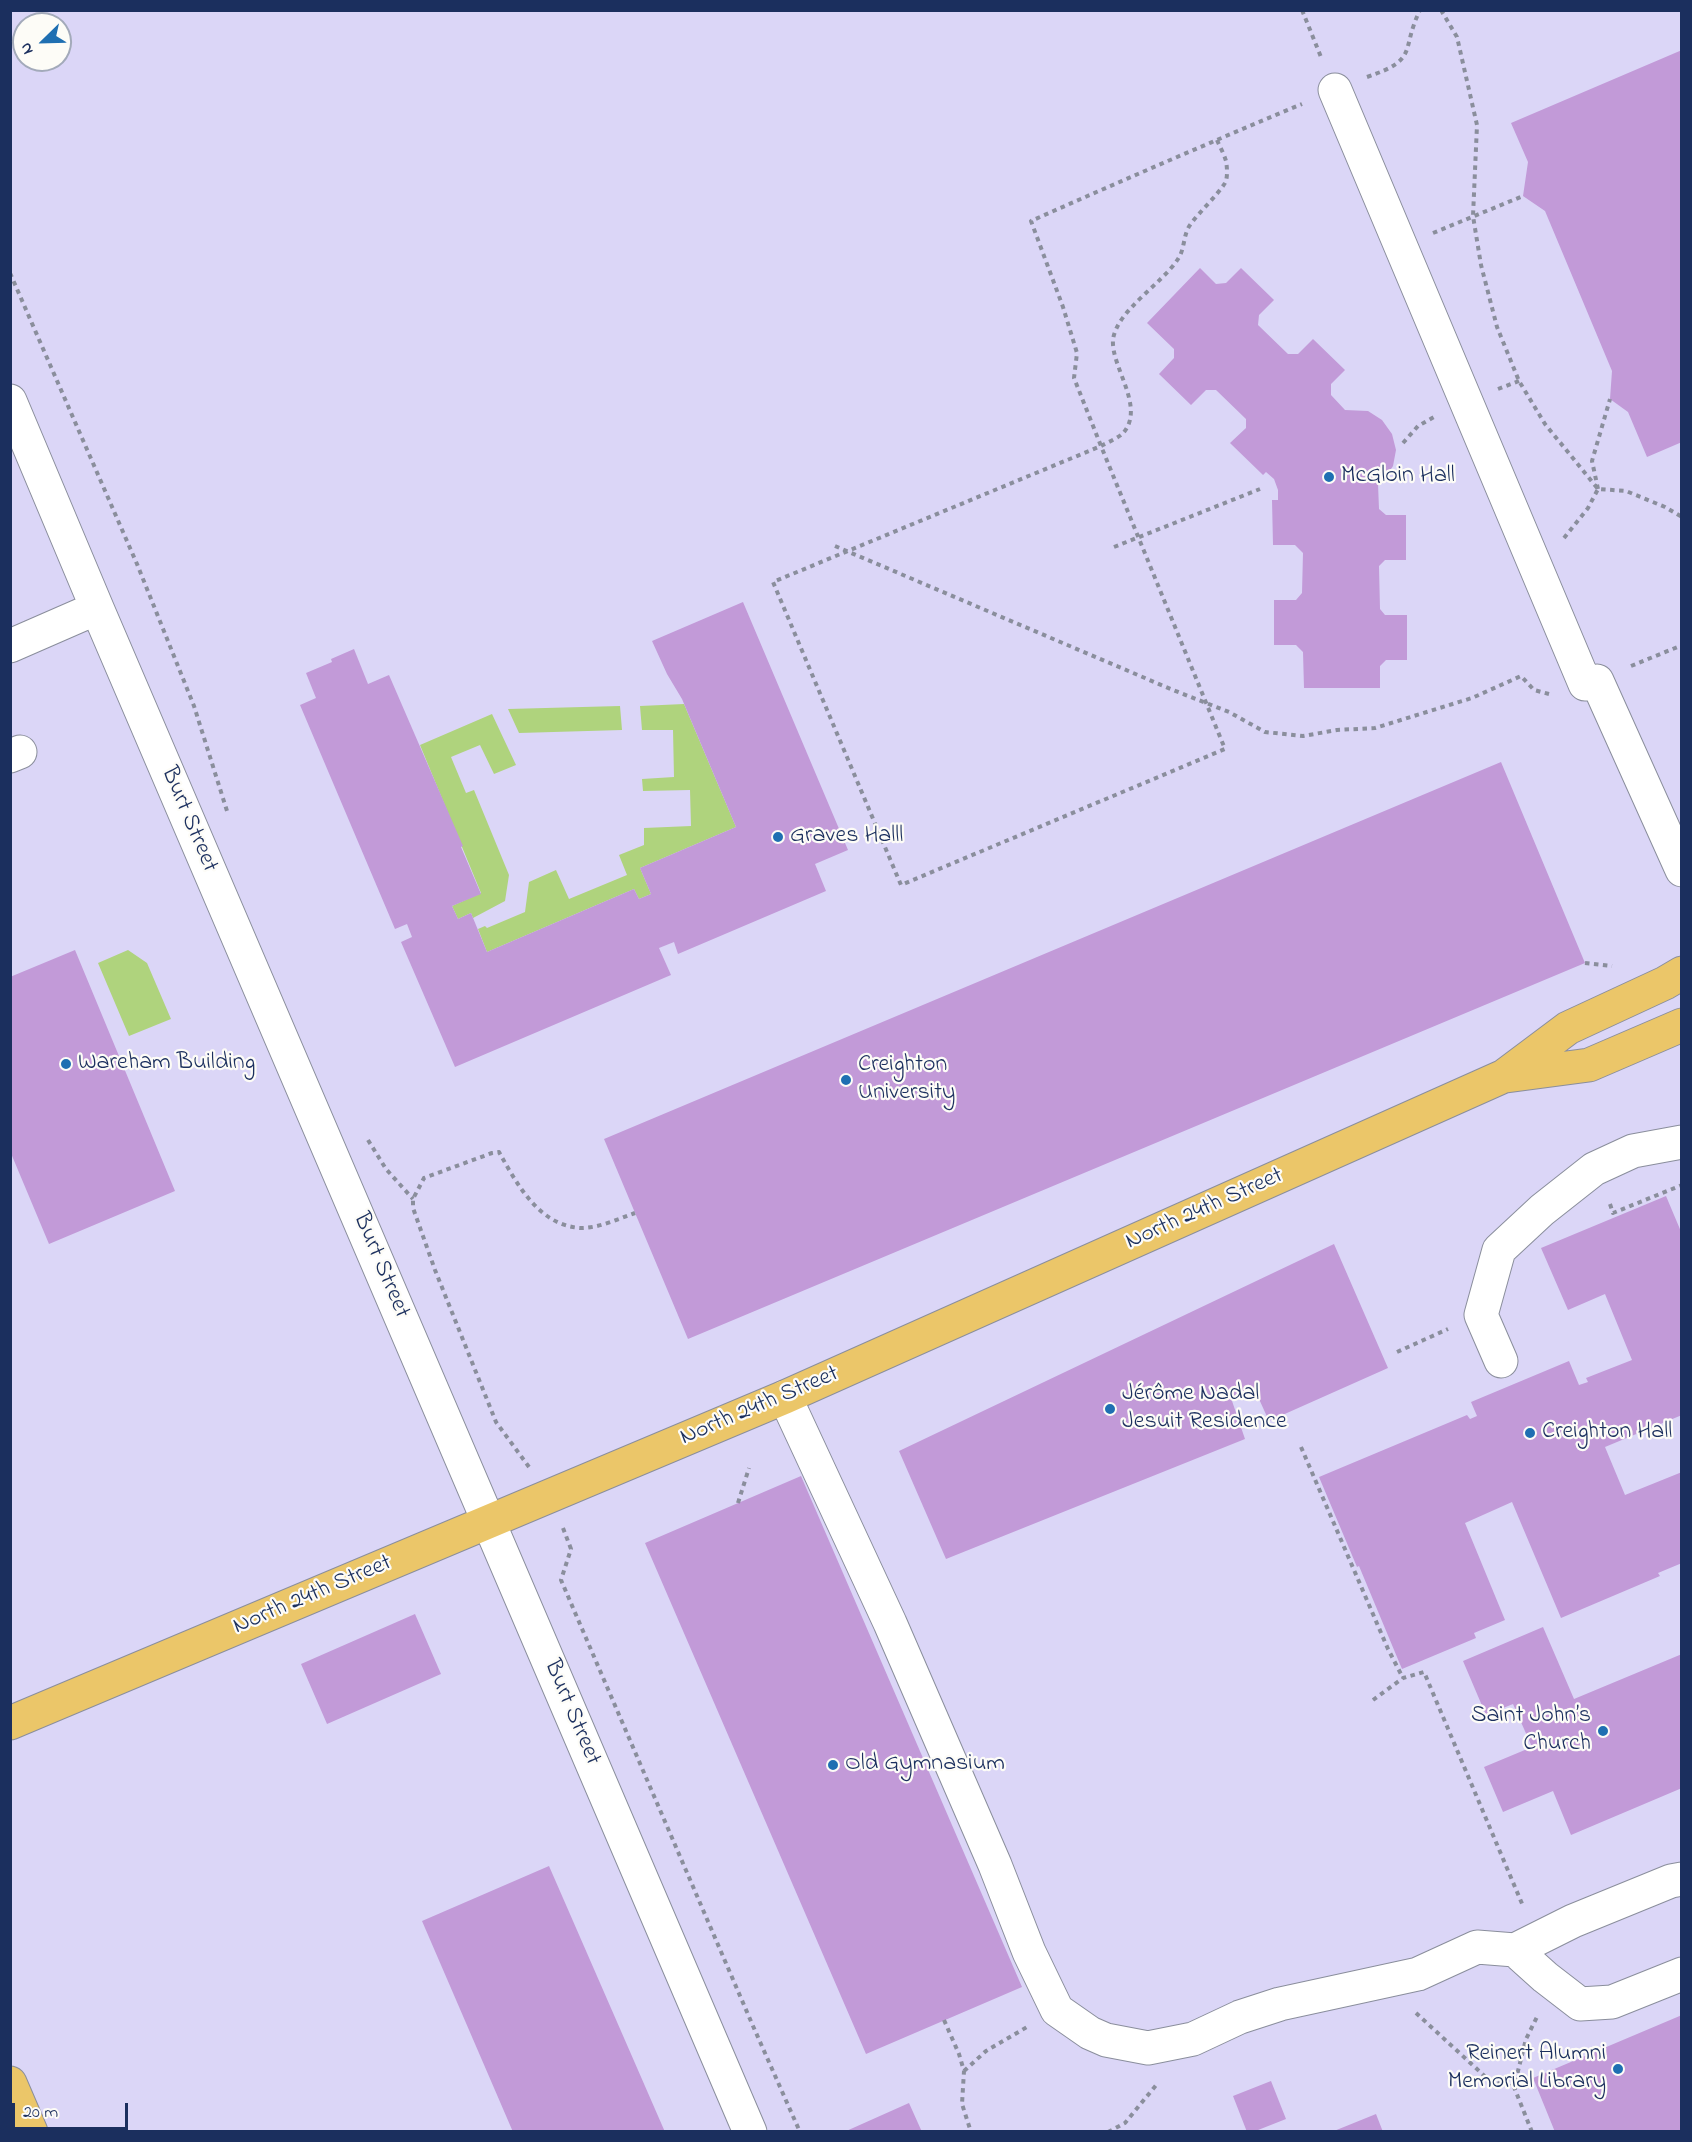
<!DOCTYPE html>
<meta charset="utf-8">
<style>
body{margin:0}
#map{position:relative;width:1692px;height:2142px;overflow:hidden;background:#f8ecda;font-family:"Indie Flower",sans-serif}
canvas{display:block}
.frame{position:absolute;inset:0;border:12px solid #1b2f5e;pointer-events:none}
.north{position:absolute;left:12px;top:12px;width:60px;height:60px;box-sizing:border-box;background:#fdfcf7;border:2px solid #a3aaba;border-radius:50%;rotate:247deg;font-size:16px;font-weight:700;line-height:24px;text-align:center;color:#1b2f5e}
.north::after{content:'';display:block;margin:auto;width:21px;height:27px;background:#1f6fb2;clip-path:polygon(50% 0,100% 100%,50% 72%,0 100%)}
.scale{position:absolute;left:12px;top:2103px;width:116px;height:27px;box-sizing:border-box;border:3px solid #1b2f5e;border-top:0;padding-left:8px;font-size:18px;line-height:21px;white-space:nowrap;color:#1b2f5e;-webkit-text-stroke:4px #fdfcf7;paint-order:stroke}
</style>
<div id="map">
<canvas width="1692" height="2142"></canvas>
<div class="frame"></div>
<div class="north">N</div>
<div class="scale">20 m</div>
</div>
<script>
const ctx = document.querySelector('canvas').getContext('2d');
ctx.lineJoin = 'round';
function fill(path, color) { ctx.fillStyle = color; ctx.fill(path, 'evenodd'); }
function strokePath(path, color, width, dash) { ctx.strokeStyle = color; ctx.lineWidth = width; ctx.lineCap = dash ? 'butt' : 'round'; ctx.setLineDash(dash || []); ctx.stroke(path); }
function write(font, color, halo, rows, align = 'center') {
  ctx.font = font + ' "Indie Flower",sans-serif'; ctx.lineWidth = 4.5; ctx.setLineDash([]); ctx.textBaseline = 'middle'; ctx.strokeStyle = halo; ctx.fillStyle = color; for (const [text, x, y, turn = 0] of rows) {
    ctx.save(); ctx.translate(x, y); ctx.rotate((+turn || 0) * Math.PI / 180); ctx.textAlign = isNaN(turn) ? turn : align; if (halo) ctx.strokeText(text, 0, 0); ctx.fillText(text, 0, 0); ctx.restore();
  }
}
const built = new Path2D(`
 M10,11H1681V2131H24L10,2100ZM24,24H60V60H24Z`);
const green = new Path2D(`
 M684,704L736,827L640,868L651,894L639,899L634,889L487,952L478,929L485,926L487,928L525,912L529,882L556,870L569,899L627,875L619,855L644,845V828L691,826L690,790L643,791L642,779L674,777L673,730H642L640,706Z
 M620,706L622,730L519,733L508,709Z
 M492,714L516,765L494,774L480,745L451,757L466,793L474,790L509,875L505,901L473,918L471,913L458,919L452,906L481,893L420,745Z
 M128,950L147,963L171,1019L129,1036L98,963Z`);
const building = new Path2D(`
 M1682,50V442L1647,457L1628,412L1610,399L1612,371L1545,211L1523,196L1528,162L1511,123Z
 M1200,268L1216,284L1226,283L1241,268L1274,300L1259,315L1258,325L1288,354H1298L1313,339L1345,370L1331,384V395L1345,410L1368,411L1382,420L1392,434L1396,450L1393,466L1384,480L1378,484L1379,509L1386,515H1406V560H1385L1379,566L1380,609L1385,615H1407V660H1386L1380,666V688H1304L1303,652L1296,645H1274V600H1296L1302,593L1303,553L1295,545H1273L1272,500H1278V490L1274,479L1266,472L1263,475L1230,443L1246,428V419L1216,390H1206L1191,405L1159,374L1174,358V349L1147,323Z
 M743,602L848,850L815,864L826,891L678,954L674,942L659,948L671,975L455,1067L401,942L412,937L407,924L395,929L300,705L316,698L306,673L332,662L331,659L354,649L368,684L389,675L463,846L461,847L481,894L452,906L458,919L471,913L487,952L634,889L639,899L651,894L640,868L736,827L682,699L667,674L652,641Z
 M1501,762L1585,963L688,1339L604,1139Z
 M75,950L175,1191L49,1244L10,1151V977Z
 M1666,1196L1682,1234V1415L1605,1447L1625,1495L1682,1472V1563L1658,1573L1660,1576L1561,1618L1512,1502L1465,1523L1505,1620L1474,1633L1476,1638L1402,1669L1359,1566L1357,1567L1319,1477L1467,1415L1470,1419L1477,1416L1471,1402L1569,1361L1579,1385L1588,1382L1586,1378L1632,1360L1605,1294L1568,1310L1541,1248Z
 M1334,1244L1388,1368L1269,1421L1254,1388L1231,1398L1245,1439L946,1559L899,1451Z
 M801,1476L1022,1987L866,2054L645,1543Z
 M415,1614L441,1674L327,1724L301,1664Z
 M1543,1627L1574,1699L1682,1654V1788L1571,1835L1553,1791L1503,1812L1484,1767L1532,1747L1513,1704L1486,1715L1463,1661Z
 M549,1866L665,2132H513L422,1921Z
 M1682,2015V2132H1555L1533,2078Z
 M1271,2081L1286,2119L1253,2132H1247L1233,2096Z
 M909,2103L922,2132H844Z
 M1376,2114L1383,2132H1334V2131Z`);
const path = new Path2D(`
 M1302,10L1321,57
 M1441,10L1457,37L1477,125L1473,216L1481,265L1497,327L1519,381L1545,424L1598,489
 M1367,77C1420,59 1400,51 1420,10
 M1217,140C1220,147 1224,154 1226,161C1227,166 1228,178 1225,183C1216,197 1200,211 1190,225C1183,235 1185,249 1178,259C1162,284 1116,311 1113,340C1111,367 1145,406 1124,432C1119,438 1108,442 1101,446L773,582L901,885L1225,749L1101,446L1074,378L1077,353L1063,307L1031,221C1121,181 1211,142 1302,104
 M1433,233L1523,196
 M10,273L137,564L194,706L227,811
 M1498,389L1519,381
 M1403,443L1418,426L1434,417
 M1598,489L1592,461L1610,399
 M1564,538L1588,508L1598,489L1626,491L1665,507L1682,517
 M835,546L1173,690L1229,712L1265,732L1303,736L1337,730L1375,728L1472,698L1521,676L1534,690L1549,694
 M1114,547L1260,489
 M1631,666L1680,646
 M1585,963L1612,966
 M368,1140L386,1169L413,1199
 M1610,1204L1613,1213L1682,1185
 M1397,1352L1448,1329
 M1301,1447L1388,1649L1403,1678
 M529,1467L496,1422L435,1270L413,1208V1199L424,1178L492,1153L499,1152C517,1184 539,1226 581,1228C599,1228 618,1219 635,1213
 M738,1503L749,1468
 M563,1528L571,1549L561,1580L753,2026L800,2132
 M1373,1700L1403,1678L1424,1672L1523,1906
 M1416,2013L1490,2081L1514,2087
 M944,2020L959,2054L964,2071L962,2104L971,2132
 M964,2071L986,2051L1027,2027
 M1108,2132L1125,2123L1157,2084
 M1532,2132L1514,2087L1526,2039L1537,2017`);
const minor = new Path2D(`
 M1335,90L1585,684L1597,681L1682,870
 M10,401L97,608L750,2132
 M10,646L97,608
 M10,756L20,752
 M1501,1361L1481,1315L1499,1250L1542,1210L1594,1169L1633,1151L1682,1142
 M785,1397L890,1623L995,1865L1029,1952L1057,2010L1090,2033L1106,2040L1148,2048L1193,2039L1240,2017L1280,2004L1418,1974L1477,1947L1515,1950L1573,1921L1671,1881L1682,1879
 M1515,1950L1545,1977L1580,2004L1612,2002L1682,1974`);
const major = new Path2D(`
 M1506,1076L1589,1065L1682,1025
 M10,1723L785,1397L1504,1076L1568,1028L1665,983L1682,973`);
const highway = new Path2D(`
 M10,2083L31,2132`);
const markers = [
 [1329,477,6,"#1f6fb2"],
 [778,837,6,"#1f6fb2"],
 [66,1064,6,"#1f6fb2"],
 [846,1080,6,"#1f6fb2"],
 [1110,1409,6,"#1f6fb2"],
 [1530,1433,6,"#1f6fb2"],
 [1603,1731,6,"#1f6fb2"],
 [833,1765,6,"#1f6fb2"],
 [1618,2069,6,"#1f6fb2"]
];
const poiNames = [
 ["McGloin Hall",1341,477],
 ["Graves Halll",790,837],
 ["Wareham Building",78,1064],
 ["Creighton",858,1066],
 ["University",858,1094],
 ["Jérôme Nadal",1122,1395],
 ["Jesuit Residence",1122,1423],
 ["Creighton Hall",1542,1433],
 ["Saint John’s",1591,1717,"right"],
 ["Church",1591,1745,"right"],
 ["Old Gymnasium",845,1765],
 ["Reinert Alumni",1606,2055,"right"],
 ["Memorial Library",1606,2083,"right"]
];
const streetNames = [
 ["Burt Street",188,820,67],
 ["North 24th Street",1205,1210,-24],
 ["Burt Street",380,1266,67],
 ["North 24th Street",760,1407,-23],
 ["North 24th Street",313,1596,-23],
 ["Burt Street",571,1713,67]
];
fill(built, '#dbd6f7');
fill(green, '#afd37d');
fill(building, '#c29ad8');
strokePath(minor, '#8a8e9c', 35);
strokePath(major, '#8a8e9c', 35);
strokePath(highway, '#8a8e9c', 35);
strokePath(path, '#8a8e9c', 4, [4.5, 4.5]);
strokePath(minor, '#fff', 33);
strokePath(major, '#ebc669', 33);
strokePath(highway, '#ebc669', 33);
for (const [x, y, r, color] of markers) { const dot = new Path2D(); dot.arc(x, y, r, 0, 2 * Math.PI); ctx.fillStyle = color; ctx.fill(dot); strokePath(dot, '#fdfcf7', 2); }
write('24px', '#1b2f5e', '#fdfcf7', poiNames, 'left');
write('24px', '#1b2f5e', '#fdfcf7', streetNames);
</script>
